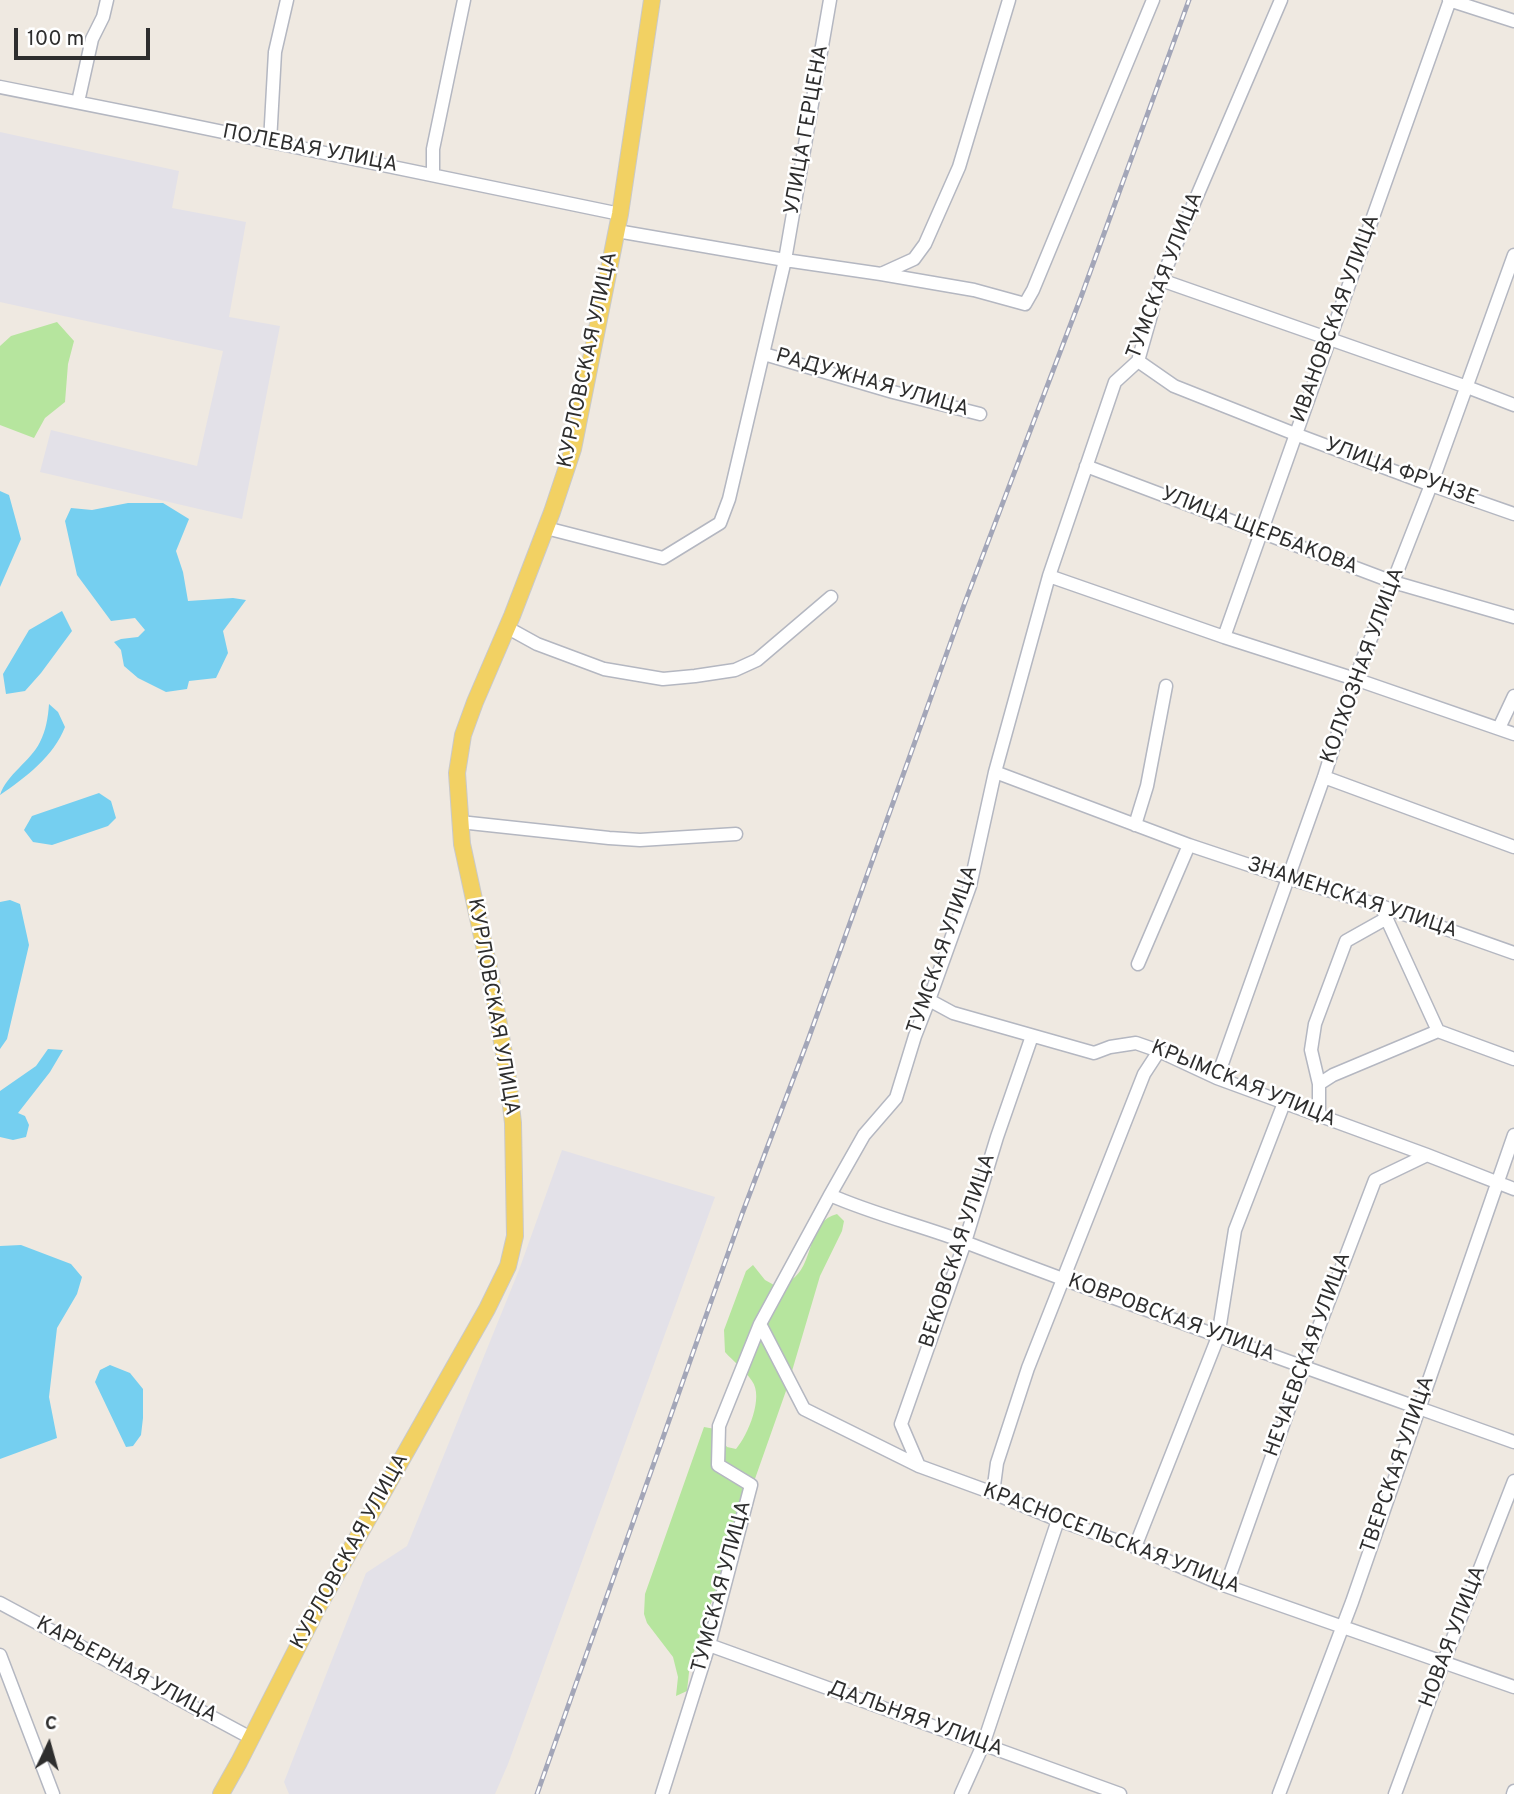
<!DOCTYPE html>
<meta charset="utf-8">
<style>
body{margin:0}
#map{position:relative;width:1514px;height:1794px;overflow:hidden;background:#efe9e1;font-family:Overpass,sans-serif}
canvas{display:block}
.north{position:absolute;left:14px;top:1710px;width:70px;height:70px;-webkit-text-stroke:5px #fff;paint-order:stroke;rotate:5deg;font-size:19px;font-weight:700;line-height:28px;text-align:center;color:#2e2e2e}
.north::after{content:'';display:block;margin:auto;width:24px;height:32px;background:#2e2e2e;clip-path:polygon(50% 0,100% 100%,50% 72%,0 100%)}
.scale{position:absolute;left:14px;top:28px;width:136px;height:32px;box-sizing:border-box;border:4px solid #2e2e2e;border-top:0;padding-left:9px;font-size:21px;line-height:24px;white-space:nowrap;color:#2e2e2e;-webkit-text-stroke:5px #fff;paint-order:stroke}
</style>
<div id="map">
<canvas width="1514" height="1794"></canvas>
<div class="north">С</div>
<div class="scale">100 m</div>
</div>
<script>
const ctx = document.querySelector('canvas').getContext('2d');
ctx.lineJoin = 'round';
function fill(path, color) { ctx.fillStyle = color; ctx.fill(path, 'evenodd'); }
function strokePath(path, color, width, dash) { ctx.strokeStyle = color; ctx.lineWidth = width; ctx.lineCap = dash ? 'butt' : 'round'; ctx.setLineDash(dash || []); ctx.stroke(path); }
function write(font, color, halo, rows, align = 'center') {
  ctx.font = font + ' Overpass,sans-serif'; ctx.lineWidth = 5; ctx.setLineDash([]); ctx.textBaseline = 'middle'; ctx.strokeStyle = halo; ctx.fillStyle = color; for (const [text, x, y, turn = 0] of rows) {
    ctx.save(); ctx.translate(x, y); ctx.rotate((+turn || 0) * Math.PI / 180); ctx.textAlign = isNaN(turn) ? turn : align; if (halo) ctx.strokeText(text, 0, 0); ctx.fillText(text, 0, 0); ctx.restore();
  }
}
const industrial = new Path2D(`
 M0,132L179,171L172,208L246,222L229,317L280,326L242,519L40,472L51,430L197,466L223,351L0,302Z
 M562,1150L715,1197L508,1764L495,1794H289L284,1782L366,1573L407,1546L519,1270Z`);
const green = new Path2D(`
 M57,322L74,341L68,364L65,402L45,418L34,438L0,425V346L11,336Z
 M837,1214L844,1221L842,1231L820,1276L787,1388L690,1663L687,1691L676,1696L678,1677L673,1657L647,1623L644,1614L645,1594L704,1427L715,1429L727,1447L736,1449C748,1435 764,1397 752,1381C745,1370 733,1361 725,1352L724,1330L746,1271L753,1265L765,1280L774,1285C780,1283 789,1282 795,1277C814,1260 808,1221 837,1214Z`);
const water = new Path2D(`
 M0,491L9,495L21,539L0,587Z
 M128,503H163L189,519L176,551L183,572L188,601L233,598L246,600L223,631L228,653L216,678L189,681L187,689L166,692L138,678L124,666L121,650L114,642L121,639L138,637L145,630L135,618L111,621L77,575L65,521L71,508L92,510Z
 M62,611L72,631L41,673L25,691L6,694L3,674L29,630Z
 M49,704L58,712L65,727C54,756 25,778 0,795C7,774 30,762 40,742C46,730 48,718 49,704Z
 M99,793L111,801L116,818L108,826L52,845L33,842L24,830L32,816Z
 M10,900L20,904L29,945L7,1039L0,1049V902Z
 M48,1049L63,1050L50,1072L18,1113L25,1116L29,1125L26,1137L13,1140L0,1137V1091L36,1066Z
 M21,1245L71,1264L82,1277L77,1294L57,1328L49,1397L57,1438L0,1459V1246Z
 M110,1365L130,1373L143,1389V1418L141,1435L133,1446L126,1447L95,1382L100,1370Z`);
const minor = new Path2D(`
 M1449,0L1514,21
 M0,87C207,128 414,170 620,214
 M78,102L92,39L103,17L107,0
 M270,142L275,52L287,0
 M433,174V149L464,0
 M617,231L785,260L881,274L974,290L1025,304L1033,290L1153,0
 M881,274L914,259L925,244L959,167L1009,0
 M1161,280L1467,387L1514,405
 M764,354L893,392L980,414
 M1138,361L1174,386L1295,434L1431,485L1514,514
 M1086,466L1393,582L1514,617
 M546,528L663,558L720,523L729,499L785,260L830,0
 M1049,576L1224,637L1355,679L1514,734
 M508,628L537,644L604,669L663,679L695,676L735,670L757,660L831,597
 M1224,637L1450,0
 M1499,728L1514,696
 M995,772L1189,845L1288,878L1381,906L1514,953
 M1324,777L1514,847
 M460,822L609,838L640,840L736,834
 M1135,825L1147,786L1166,686
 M1384,913L1438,1031
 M1138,964L1189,845
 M929,1000L953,1013L1094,1053L1110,1047L1136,1043L1159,1051L1217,1078L1427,1155L1514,1189
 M1217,1078L1324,777L1355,679L1431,485L1514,255
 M1319,1084L1333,1075L1438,1031L1514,1059
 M1319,1116V1084L1311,1050L1315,1024L1346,941L1387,918
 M830,1195C875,1215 924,1226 970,1244C1150,1313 1332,1377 1514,1442
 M760,1324L804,1409L919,1466L993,1493L1058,1520L1135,1547L1226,1586L1514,1687
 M919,1466L901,1424L965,1242L997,1137L1032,1036
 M993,1493L997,1463L1028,1368L1144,1074L1159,1051
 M1135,1547L1218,1337L1235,1230L1284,1103
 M1226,1586L1304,1366L1375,1180L1427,1155
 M0,1603L251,1738
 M709,1645L1120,1794
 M0,1655L53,1794
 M662,1794L709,1645L751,1485L718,1465L719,1426L760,1324L830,1195L864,1135L896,1098L915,1036L929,1000L970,886L995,772L1049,576L1115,382L1138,361L1161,280L1281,0
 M961,1794L983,1745L1058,1520
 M1279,1794L1352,1602L1514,1135
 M1395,1794L1444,1661L1514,1481
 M1513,1794L1514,1791`);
const major = new Path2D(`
 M221,1794L239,1762L318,1607L487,1309L508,1266L515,1236L513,1123L507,1071L490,973L462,844L457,773L463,735L475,702L512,616L552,512L573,449L620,214L652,0`);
const rail = new Path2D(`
 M537,1794L742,1214L808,1040L964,605L1081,297L1189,0`);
const streetNames = [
 ["УЛИЦА ГЕРЦЕНА",808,130,-80],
 ["ПОЛЕВАЯ УЛИЦА",310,150,11],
 ["ТУМСКАЯ УЛИЦА",1166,276,-69],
 ["ИВАНОВСКАЯ УЛИЦА",1337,319,-70],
 ["КУРЛОВСКАЯ УЛИЦА",589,360,-78],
 ["РАДУЖНАЯ УЛИЦА",872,384,16],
 ["УЛИЦА ФРУНЗЕ",1401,473,20],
 ["УЛИЦА ЩЕРБАКОВА",1259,532,21],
 ["КОЛХОЗНАЯ УЛИЦА",1364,666,-70],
 ["ЗНАМЕНСКАЯ УЛИЦА",1352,899,18],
 ["ТУМСКАЯ УЛИЦА",944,950,-71],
 ["КУРЛОВСКАЯ УЛИЦА",492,1007,80],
 ["КРЫМСКАЯ УЛИЦА",1243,1085,22],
 ["ВЕКОВСКАЯ УЛИЦА",959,1251,-72],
 ["КОВРОВСКАЯ УЛИЦА",1171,1319,20],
 ["НЕЧАЕВСКАЯ УЛИЦА",1309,1355,-70],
 ["ТВЕРСКАЯ УЛИЦА",1399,1465,-71],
 ["КРАСНОСЕЛЬСКАЯ УЛИЦА",1111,1540,21],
 ["КУРЛОВСКАЯ УЛИЦА",351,1552,-61],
 ["ТУМСКАЯ УЛИЦА",723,1587,-75],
 ["НОВАЯ УЛИЦА",1454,1637,-69],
 ["КАРЬЕРНАЯ УЛИЦА",126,1671,28],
 ["ДАЛЬНЯЯ УЛИЦА",915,1720,20]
];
fill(industrial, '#e3e1e8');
fill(green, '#b6e59e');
fill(water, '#75cff0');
strokePath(minor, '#b4b7c1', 15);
strokePath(major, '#c9c9c9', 18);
strokePath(minor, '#fff', 12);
strokePath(major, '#f2d163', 16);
strokePath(rail, '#a3a6b8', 5);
strokePath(rail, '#fff', 2.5, [8]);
write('21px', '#2e2e2e', '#fff', streetNames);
</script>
